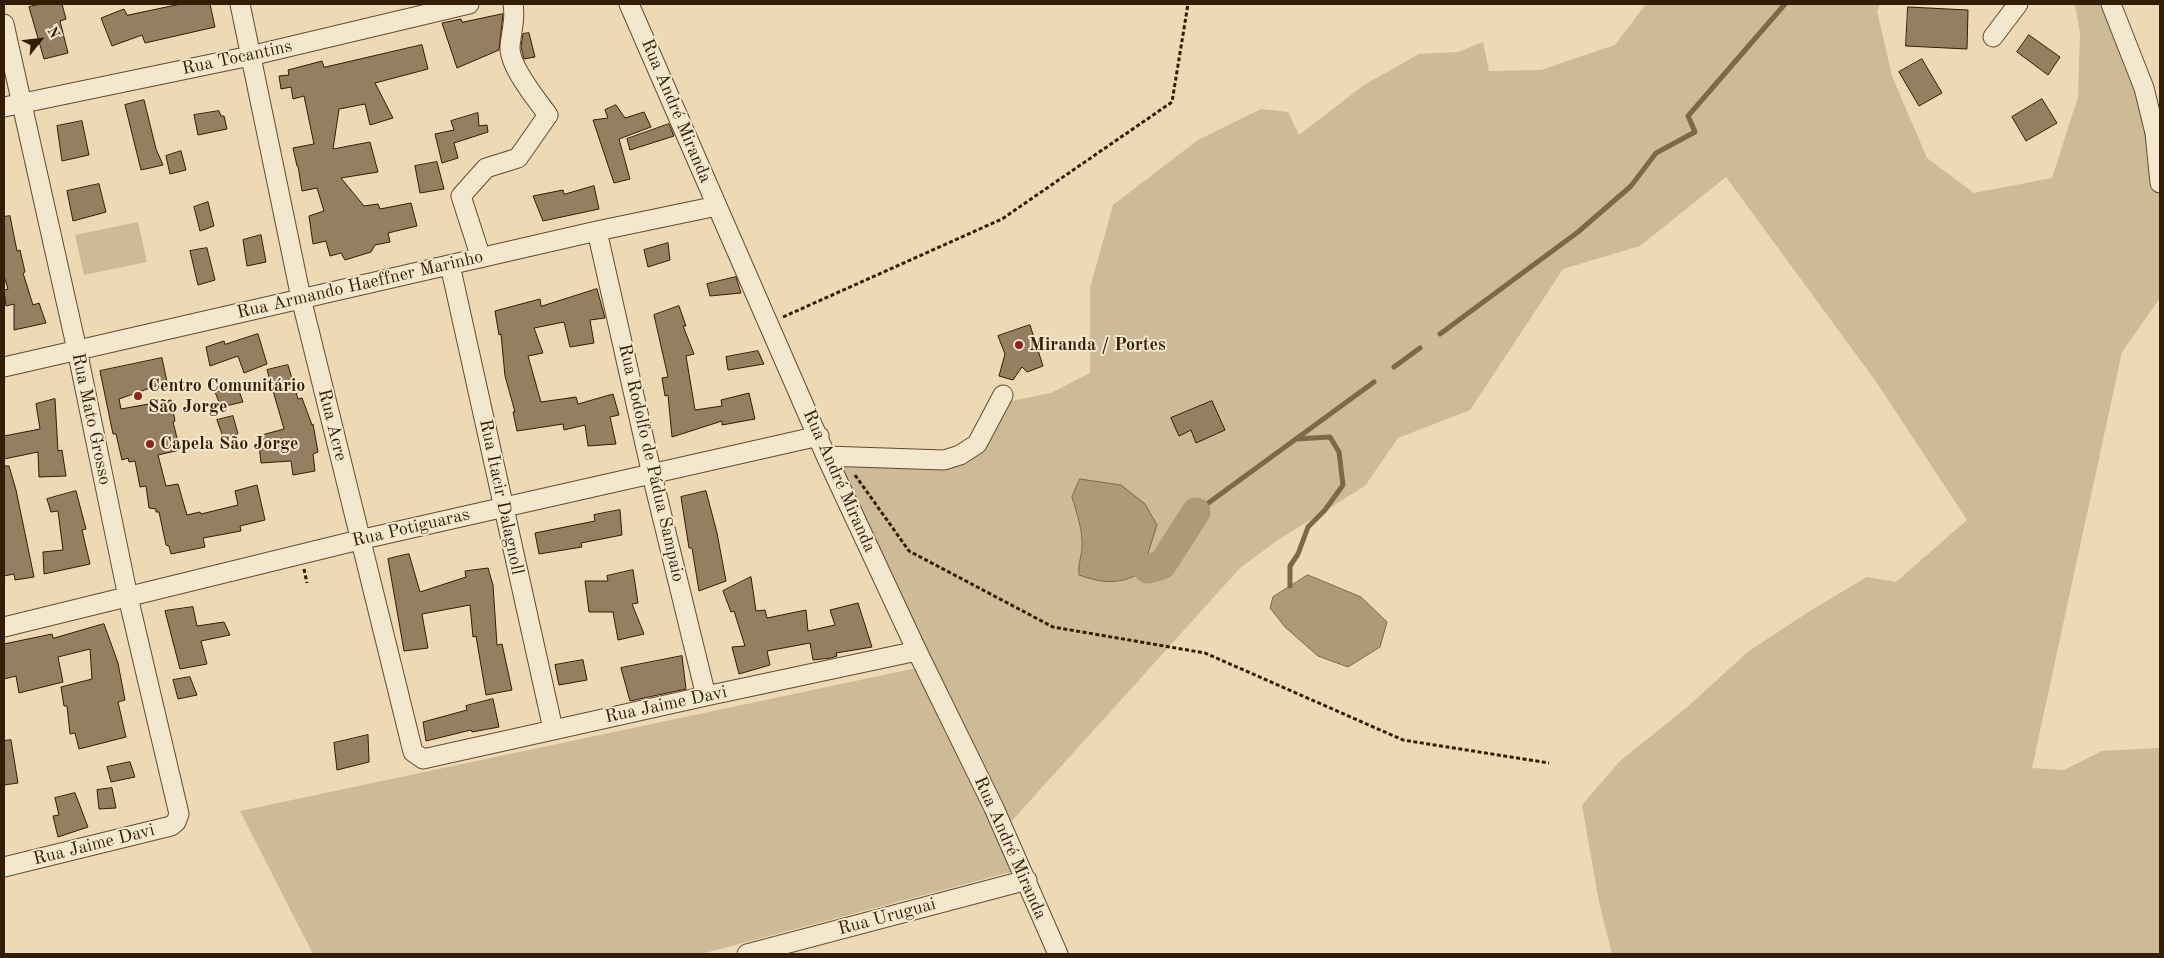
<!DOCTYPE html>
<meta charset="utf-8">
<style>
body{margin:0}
#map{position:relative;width:2164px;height:958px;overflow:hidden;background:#eddab4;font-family:"Old Standard TT",serif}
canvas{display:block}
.frame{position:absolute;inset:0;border:5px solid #331d04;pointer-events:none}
.north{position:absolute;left:15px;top:15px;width:50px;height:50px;-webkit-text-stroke:4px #f3e7ce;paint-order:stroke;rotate:61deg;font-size:14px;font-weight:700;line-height:20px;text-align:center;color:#331d04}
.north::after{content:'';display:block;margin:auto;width:18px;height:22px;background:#331d04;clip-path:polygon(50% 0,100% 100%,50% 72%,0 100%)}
</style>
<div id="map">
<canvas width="2164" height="958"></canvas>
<div class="frame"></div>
<div class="north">N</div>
</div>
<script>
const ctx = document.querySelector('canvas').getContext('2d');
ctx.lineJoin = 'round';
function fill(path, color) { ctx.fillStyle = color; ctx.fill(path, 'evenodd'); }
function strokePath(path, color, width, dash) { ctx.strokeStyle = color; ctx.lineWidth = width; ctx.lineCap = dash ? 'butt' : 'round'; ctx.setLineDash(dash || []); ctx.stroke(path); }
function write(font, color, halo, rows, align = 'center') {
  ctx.font = font + ' "Old Standard TT",serif'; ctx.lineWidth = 4; ctx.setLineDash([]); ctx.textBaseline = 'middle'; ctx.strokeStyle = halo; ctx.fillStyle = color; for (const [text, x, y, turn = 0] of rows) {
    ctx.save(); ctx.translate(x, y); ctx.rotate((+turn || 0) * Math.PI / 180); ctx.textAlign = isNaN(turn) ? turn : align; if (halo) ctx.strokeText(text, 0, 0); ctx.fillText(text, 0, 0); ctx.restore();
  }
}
const green = new Path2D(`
 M1646,4H1880L1877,11L1892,76L1927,158L1974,193L2052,178L2078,97L2080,33L2075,4H2115L2160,143V298L2122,352L2032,768L2064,770L2102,751L2160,748V954H1612L1599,902L1582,805L1620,761L1686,708L1749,651L1810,611L1867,577L1896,582L1967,520L1877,383L1726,177L1640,246L1563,269L1470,410L1398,438L1365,486L1278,540L1240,568L1009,824L1030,867L701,954H313L240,811L931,665L835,460L982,450L1006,402L1051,393L1090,373V288L1113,205L1198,140L1261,109L1288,112L1299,135L1364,85L1419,54L1458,52L1483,42L1489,71L1541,70L1615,45Z
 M138,222L147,262L84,275L75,235Z`);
const water = new Path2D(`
 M1080,479L1121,485L1145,504L1157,525L1144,566L1148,569C1123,584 1107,585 1079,575C1078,565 1081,558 1082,548C1083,531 1077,513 1072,497Z
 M1308,575L1361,597L1387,622L1380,647L1348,667L1318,656L1285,627L1270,608L1273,597Z`);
const stream = new Path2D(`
 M1440,334L1578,232L1631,186L1656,153L1695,132L1688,116L1785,4
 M1394,367L1420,348
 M1196,512L1374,382
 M1290,586V566L1298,554L1308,527L1325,510L1343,485L1339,452L1330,437L1296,439`);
const river = new Path2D(`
 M1148,569L1162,565L1196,512`);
const building = new Path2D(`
 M41,4H62L66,19L60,21L68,53L44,59L29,7Z
 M181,4H210L215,27L145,43L142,35L112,46L101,18L124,9L127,15Z
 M1908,7L1968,10L1967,49L1906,46Z
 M503,14L499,50L457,68L442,23L461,19L462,22Z
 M529,33L535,57L524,59L521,47L523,34Z
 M2029,35L2060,57L2048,75L2017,52Z
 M422,45L428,69L375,83L393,118L370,125L365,104L339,109L333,149L370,142L378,172L341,178L364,206L378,204L380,209L411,203L417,226L388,233L390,242L375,245L371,252L345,260L341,253L330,256L326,241L313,244L309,216L324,211L317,188L302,191L298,166H297L293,148L314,144L304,96L293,99L291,87L281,89L279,76L289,75L288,70L322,61L324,67Z
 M1922,59L1942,93L1919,106L1899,72Z
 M2042,99L2057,123L2026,141L2012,117Z
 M144,100L156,149L163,165L141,170L125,105Z
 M616,105L625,118L644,112L651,127L619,139L630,179L614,183L593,120L608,118L605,110Z
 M219,111L221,116H224L227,129L198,135L194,115Z
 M478,113L479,126L487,125L488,132L454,143L458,158L442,163L435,134L454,130L451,121Z
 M82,121L89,155L62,161L57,126Z
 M669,124L674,136L630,150L627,139Z
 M181,151L186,170L170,174L166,156Z
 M437,162L444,189L420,193L415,166Z
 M99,184L106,212L73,221L67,191Z
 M594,186L599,209L543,221L533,196L563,190L564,194Z
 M208,202L214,226L200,231L194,207Z
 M10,216L17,251L20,250L25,272L23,273L33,305L39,303L46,323L14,330V304L6,306L4,290L8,289L4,276V217Z
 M261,235L266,262L247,266L243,240Z
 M668,243L670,260L648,267L644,250Z
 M207,248L215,280L198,285L190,251Z
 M736,277L741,293L710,296L707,284Z
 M597,289L605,318L590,320L594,343L570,347L564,322L534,328L543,353L528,356L541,402L576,397L578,404L613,394L619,415L610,417L616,444L588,446L585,425L564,430L563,424L517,431L513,412H515L505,376L501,334L499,335L495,311L540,299L541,306Z
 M679,306L686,326H683L694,354L686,356L695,410L722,406L721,400L749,393L755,419L722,425V421L672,437L668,395L665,396L662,378L668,377L654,315Z
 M1030,325L1043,366L1027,372L1022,367L1013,380L999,376L1005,354L998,336Z
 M258,334L267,364L244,373L238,356L210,366L206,347L224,341L225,344Z
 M758,351L764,364L728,370L726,357Z
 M162,358L167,382L119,399L121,409L171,400L175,421L173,422L180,450L158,455L166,486L178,484L187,515L200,512L201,514L238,505L235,491L257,485L265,520L240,526L241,531L203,538L205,547L171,554L169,546L166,545L159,512H156V509L149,508L146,486L140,487L135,461L129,462L128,458L122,460L116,434H113L100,371Z
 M288,365L298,399L302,398L312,425L313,424L318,452L313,454L315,471L293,475L291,461L261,463L258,436L284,429L267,370Z
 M238,388L243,402L221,407L215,392Z
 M55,399L58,451L62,450L66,476L39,477L38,452L4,459V436L40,429L36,404Z
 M1212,401L1225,430L1196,443L1191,430L1179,436L1171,418Z
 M233,416L238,434L223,437L217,420Z
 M4,466H9L16,490L34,577L15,580L14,574L4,576Z
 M76,491L86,529L82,530L90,564L44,574L43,552L63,550L58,511L51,512L47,499Z
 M706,491L717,533L726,581L699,591L692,548H689L681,497Z
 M620,510L622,535L581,543L582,547L539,554L535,533L595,521L594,515Z
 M409,554L420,592L466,577L465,571L488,568L493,585L497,645L502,644L512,690L486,695L476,636L473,637L470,605L422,614L428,648L404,651L388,559Z
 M633,570L638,603L632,604L644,634L618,640L613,612H589L585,581H608L607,576Z
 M751,577L756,611L765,610L767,618L806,610L808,631L835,625L830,610L858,603L872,647L836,653L837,656L831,658L813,660L810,643L767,651L770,665L739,674L732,647L745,646L734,611L731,612L723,591Z
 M193,607L197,626L224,622L230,635L201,641L207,664L180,669L165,611Z
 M104,624L118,663L125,700L118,702L126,737L79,749L75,733L70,734L67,706H64L61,687L92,679L90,649L58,657L63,682L19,693L16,676L4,679V644L52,634L53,638Z
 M682,656L686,689L630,701L621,668Z
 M583,660L587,680L559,685L555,665Z
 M190,677L197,695L178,699L173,680Z
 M493,699L499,727L472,732L471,730L426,741L423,722L467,710L466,706Z
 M368,735L369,762L337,770L334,743Z
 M11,740L18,783L4,785V741Z
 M130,762L135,777L111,782L107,767Z
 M112,788L116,808L99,809L97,790Z
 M75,793L88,827L58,837L53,816L59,815L55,798Z`);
const path = new Path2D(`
 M783,317L1002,219L1172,102L1188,4
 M855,475L909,551L1053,627L1205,653L1403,740L1549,763
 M304,569L307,583`);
const minor = new Path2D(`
 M240,4L301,298L413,752L423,759L706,696L917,651
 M629,4L826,456L917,651L994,808L1058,954
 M2111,4L2144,88L2155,133L2160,183
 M4,24L77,350L128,597L179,814L176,822L171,826L4,867
 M1993,37L2018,4
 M4,107L250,56L469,4
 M597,231L652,475L706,696
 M481,258L461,196L486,168L518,158L548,115C536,99 509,66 510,47C511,32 516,19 513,4
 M450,265L553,729
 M4,367L597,231L717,206
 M826,456L944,460L960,455L977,444L1003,395
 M4,627L359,540L819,436
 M747,954L1027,880`);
const markers = [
 [1019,345,5,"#8f2418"],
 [138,396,5,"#8f2418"],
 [150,444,5,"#8f2418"]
];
const streetNames = [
 ["Rua Tocantins",237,58,-12],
 ["Rua André Miranda",676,111,67],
 ["Rua Armando Haeffner Marinho",360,285,-13],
 ["Rua Mato Grosso",91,419,78],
 ["Rua Acre",332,425,76],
 ["Rua Rodolfo de Pádua Sampaio",651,463,77],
 ["Rua André Miranda",839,481,66],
 ["Rua Itacir Dalagnoll",501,497,78],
 ["Rua Potiguaras",411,528,-13],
 ["Rua Jaime Davi",666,705,-12],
 ["Rua Jaime Davi",94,845,-14],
 ["Rua André Miranda",1010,848,66],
 ["Rua Uruguai",887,917,-15]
];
const poiNames = [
 ["Miranda / Portes",1029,345],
 ["Centro Comunitário",148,386],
 ["São Jorge",148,407],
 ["Capela São Jorge",160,444]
];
fill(green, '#cdba96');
fill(water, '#ae9a78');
strokePath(water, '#7d684a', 1);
strokePath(stream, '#7d684a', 5);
strokePath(river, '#ae9a78', 29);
fill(building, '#947f60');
strokePath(building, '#331d04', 1);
strokePath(minor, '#624c30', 21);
strokePath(path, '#331d04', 3, [4, 2.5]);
strokePath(minor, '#f3e7ce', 19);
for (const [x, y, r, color] of markers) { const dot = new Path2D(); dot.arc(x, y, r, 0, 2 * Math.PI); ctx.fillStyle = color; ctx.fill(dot); strokePath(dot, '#f3e7ce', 2); }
write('18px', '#331d04', '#f3e7ce', streetNames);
write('bold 18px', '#331d04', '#f3e7ce', poiNames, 'left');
</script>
